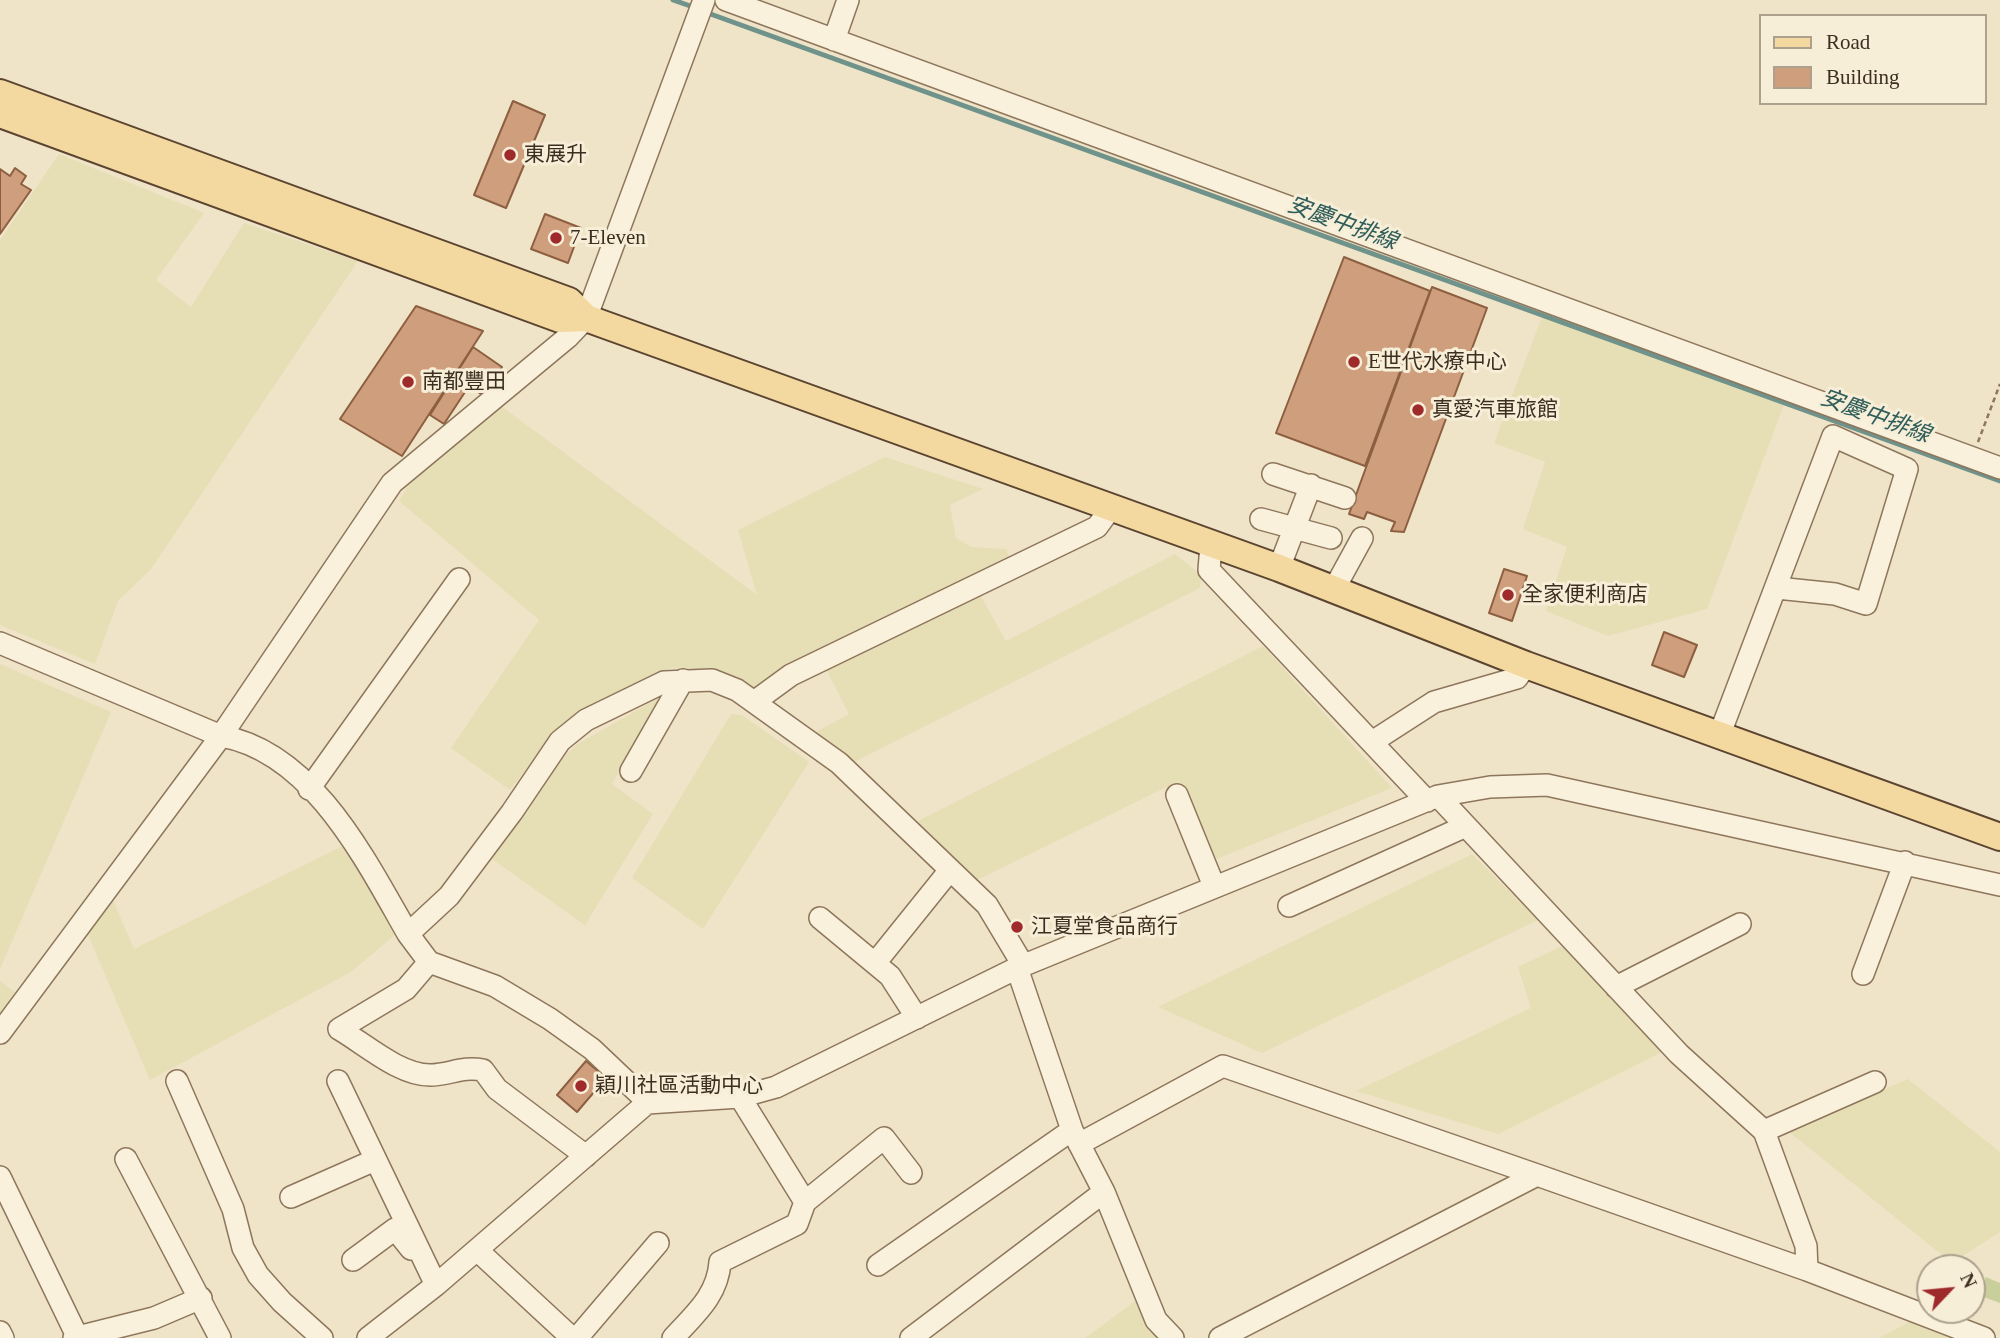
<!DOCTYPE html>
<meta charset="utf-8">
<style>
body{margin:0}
#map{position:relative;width:2000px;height:1338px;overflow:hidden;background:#f0e4c8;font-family:"Times New Roman",serif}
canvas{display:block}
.legend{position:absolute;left:1759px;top:14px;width:228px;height:91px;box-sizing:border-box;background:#f7eed8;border:2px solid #ada18e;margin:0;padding:9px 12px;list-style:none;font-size:21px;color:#3d2e20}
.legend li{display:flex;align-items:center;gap:14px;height:35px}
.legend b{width:35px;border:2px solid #ada18e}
.north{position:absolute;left:1916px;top:1254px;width:70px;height:70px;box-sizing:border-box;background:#f7eed8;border:2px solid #ada18e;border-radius:50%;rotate:64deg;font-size:19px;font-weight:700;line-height:28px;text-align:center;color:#3d2e20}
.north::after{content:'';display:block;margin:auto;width:24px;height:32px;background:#9e2a2b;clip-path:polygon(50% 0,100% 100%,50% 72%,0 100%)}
</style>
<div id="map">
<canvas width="2000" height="1338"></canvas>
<ul class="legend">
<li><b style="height:9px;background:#f3d9a0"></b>Road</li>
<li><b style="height:19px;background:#cf9f7d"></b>Building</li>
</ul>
<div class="north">N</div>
</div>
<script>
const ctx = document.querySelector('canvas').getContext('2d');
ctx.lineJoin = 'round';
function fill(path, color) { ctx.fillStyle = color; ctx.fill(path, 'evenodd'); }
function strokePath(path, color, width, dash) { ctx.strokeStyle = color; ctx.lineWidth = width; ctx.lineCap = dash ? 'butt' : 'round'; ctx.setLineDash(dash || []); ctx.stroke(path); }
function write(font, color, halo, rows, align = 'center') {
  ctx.font = font + ' "Times New Roman","Noto Sans TC",serif'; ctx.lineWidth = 6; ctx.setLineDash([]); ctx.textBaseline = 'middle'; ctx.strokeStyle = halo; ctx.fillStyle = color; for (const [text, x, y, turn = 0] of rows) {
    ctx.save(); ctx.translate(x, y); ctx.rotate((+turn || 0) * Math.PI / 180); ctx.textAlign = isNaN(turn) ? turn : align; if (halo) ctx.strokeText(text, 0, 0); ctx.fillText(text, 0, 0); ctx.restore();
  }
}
const farmland = new Path2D(`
 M59,154L204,213L156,280L191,307L244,223L358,261L151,569L118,601L95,664L0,625V240Z
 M1542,317L1784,405L1707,609L1608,636L1546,611L1567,547L1523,529L1545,462L1494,443Z
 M501,406L757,595L738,530L885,457L983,489L950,505L956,538L971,547L1006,549L1011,561L753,692L721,672L669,668L593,704L554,732L510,790L451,748L539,620L399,501L414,476Z
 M1175,554L1201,575L1200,588L854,762L814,733L849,714L826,669L978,591L1006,641Z
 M1263,646L1392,788L1214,860L1179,781L975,881L918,821Z
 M0,664L111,712L0,969Z
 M662,696L612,784L653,814L585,925L492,859L558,763L576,745Z
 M731,714L742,715L809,762L703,929L632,878Z
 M343,846L396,934L351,972L150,1080L86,930L113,900L134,949Z
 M1472,854L1538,920L1262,1053L1158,1007Z
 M1566,944L1666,1050L1498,1134L1356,1091L1531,1008L1518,967Z
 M0,981L24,999L0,1030Z
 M1908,1079L2000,1152V1232L1952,1263L1788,1131Z
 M1138,1299L1145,1321L1162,1338H1085Z
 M1913,1320L1960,1338H1879Z`);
const green = new Path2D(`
 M1986,1277L2000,1283V1303L1978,1295Z`);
const stream = new Path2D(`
 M673,0L696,8
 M705,12L2000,481`);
const building = new Path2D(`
 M513,101L545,115L506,208L474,195Z
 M15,168L26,176L21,184L31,190L0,234V169L10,176Z
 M545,214L581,228L568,263L531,249Z
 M1344,257L1430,291L1365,466L1276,433Z
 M1432,287L1487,308L1404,532L1391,531L1395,522L1367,512L1364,519L1349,514Z
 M416,306L483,331L402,456L340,419Z
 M473,347L502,367L484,396L469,386L444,424L430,415Z
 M1504,569L1527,576L1512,621L1489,613Z
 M1664,632L1697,645L1684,677L1652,665Z
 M586,1061L606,1078L577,1112L557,1095Z`);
const path = new Path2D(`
 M1978,442L2000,384`);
const minor = new Path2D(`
 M726,0L2000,468
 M834,40L848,0
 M1273,474L1345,498
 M1261,519L1331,538
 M1211,545L1209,570L1427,801
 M1279,568L1311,485
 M1333,591L1362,538
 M0,643L221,736L392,483L568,337L586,318L704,0
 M754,702L791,675L1097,527L1111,508
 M1719,736L1833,436L1907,469L1866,604L1835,594L1777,588
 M1372,742L1434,702L1517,678L1526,665
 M631,771L683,680
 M309,789L459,579
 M1177,795L1214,886
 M1438,796L1679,1054L1764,1131L1806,1246L1807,1270L1537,1175
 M1289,906L1466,826
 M820,918L890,976L917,1018
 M408,934L429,962L495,986L550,1019L592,1049L649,1103
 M429,962L406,989L339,1029C365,1044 399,1075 430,1075C450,1075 461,1066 483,1070L497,1089L586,1156
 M876,962L950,870
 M1017,968L1072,1130L1104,1192L1156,1320L1173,1338
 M1863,974L1905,862
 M1616,987L1740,924
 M0,1033L221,736C313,752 366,861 408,934L449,896L512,812L560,741L586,720L664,682L712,680L737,690L839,763L987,905L1023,965
 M177,1081L233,1209L243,1248L258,1275L282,1302L322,1338
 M338,1081L436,1285
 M1764,1131L1875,1082
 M1079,1144L1223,1066L1537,1175L1220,1338
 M126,1159L220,1338
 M0,1177L77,1336
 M291,1197L375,1160
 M805,1202L884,1138L911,1173
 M477,1250L572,1338
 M353,1260L395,1229L411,1249
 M878,1265L1072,1130
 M1807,1270L1984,1338
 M0,1332L3,1338
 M74,1338L154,1318L201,1298
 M368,1338L436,1285L647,1103L740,1097L776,1087L1017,968L1438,796L1490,787L1547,785L2000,885
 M577,1338L658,1243
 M673,1338C695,1314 718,1295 720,1262L797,1224L805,1202L740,1097
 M911,1338L1104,1192`);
const major = new Path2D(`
 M0,93L569,301L586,318
 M0,114L560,319L586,318L1279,568L1526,665L2000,837`);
const markers = [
 [510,155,7,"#9e2a2b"],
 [556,238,7,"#9e2a2b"],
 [1354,362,7,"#9e2a2b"],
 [408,382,7,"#9e2a2b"],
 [1418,410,7,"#9e2a2b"],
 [1508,595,7,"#9e2a2b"],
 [1017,927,7,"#9e2a2b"],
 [581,1086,7,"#9e2a2b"]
];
const poiNames = [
 ["東展升",524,155],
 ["7-Eleven",570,238],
 ["E世代水療中心",1368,362],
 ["南都豐田",422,382],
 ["真愛汽車旅館",1432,410],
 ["全家便利商店",1522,595],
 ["江夏堂食品商行",1031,927],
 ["穎川社區活動中心",595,1086]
];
const waterNames = [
 ["安慶中排線",1342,224,20],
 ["安慶中排線",1875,417,20]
];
fill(farmland, '#e6deb5');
fill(green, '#c9cf9b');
strokePath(stream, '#6f938a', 5);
fill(building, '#cf9f7d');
strokePath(building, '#8d5f41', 2);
strokePath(minor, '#8d765c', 24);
strokePath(major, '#5b4430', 30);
strokePath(path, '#8d765c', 2.5, [5, 3.5]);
strokePath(minor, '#faf1dc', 21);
strokePath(major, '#f3d9a0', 26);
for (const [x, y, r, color] of markers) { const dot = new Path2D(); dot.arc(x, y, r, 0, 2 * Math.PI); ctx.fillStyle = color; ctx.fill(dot); strokePath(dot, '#f7eed8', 2.5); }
write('21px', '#3d2e20', '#f7eed8', poiNames, 'left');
write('italic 23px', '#2f5d5a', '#f7eed8', waterNames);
</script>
